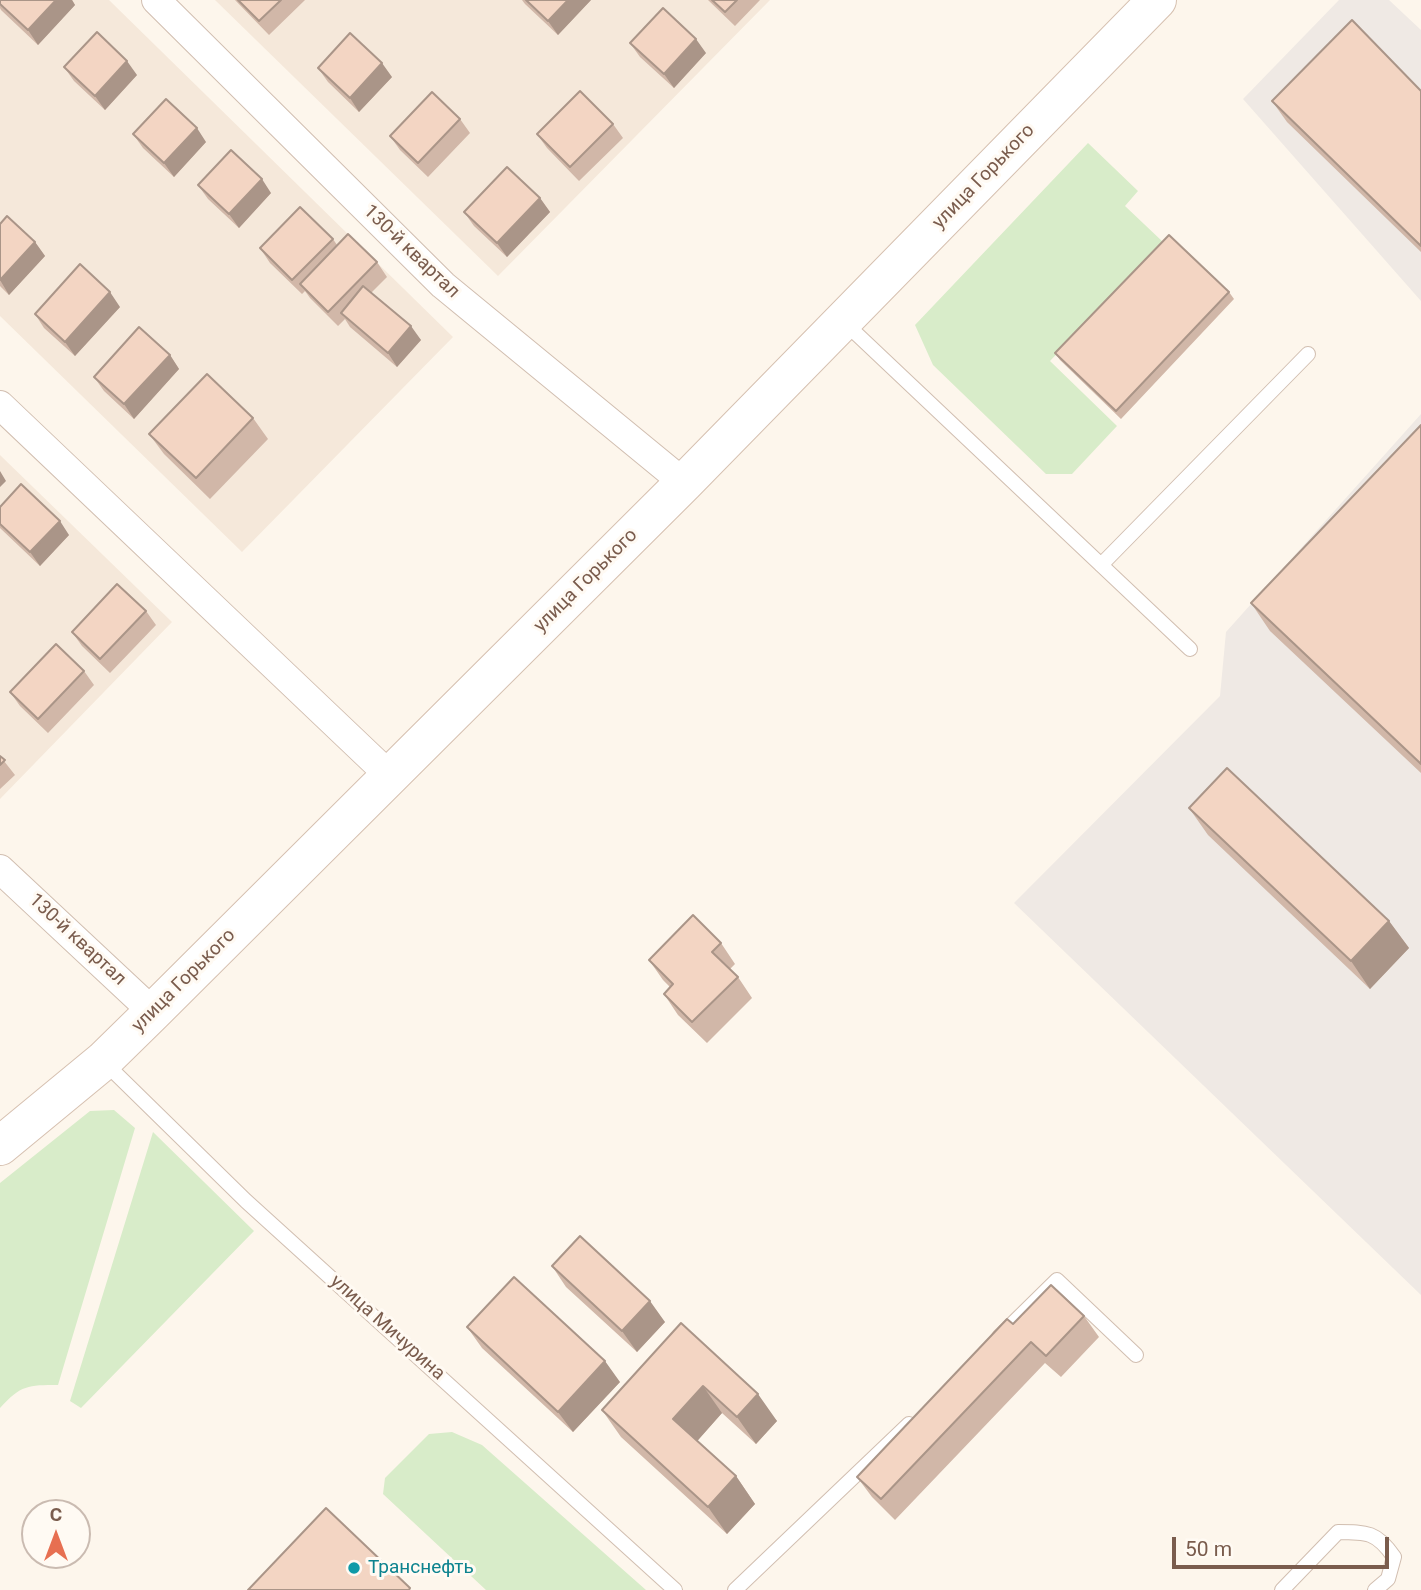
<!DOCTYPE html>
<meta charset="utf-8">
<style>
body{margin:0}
#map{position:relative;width:1421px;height:1590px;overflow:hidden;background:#fdf6ec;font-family:Roboto,sans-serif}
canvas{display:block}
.north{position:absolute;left:21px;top:1499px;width:70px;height:70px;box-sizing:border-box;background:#fffaf3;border:2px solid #cabbb1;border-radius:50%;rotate:0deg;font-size:19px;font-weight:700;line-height:28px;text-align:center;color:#7a5c4d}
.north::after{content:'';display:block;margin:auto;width:24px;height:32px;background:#e76f51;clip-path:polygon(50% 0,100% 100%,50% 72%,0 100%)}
.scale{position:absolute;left:1172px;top:1537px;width:217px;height:32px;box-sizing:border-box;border:4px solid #7a5c4d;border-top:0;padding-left:9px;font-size:21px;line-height:24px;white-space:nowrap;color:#7a5c4d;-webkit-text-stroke:5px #fffaf3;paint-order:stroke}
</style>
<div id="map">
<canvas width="1421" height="1590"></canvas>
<div class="north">С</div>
<div class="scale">50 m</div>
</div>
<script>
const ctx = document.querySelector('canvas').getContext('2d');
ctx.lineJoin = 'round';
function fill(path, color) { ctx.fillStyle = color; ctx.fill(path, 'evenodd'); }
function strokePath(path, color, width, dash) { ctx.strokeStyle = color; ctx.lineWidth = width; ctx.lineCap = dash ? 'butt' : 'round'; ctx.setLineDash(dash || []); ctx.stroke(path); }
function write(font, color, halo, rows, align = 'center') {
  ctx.font = font + ' Roboto,sans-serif'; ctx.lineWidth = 6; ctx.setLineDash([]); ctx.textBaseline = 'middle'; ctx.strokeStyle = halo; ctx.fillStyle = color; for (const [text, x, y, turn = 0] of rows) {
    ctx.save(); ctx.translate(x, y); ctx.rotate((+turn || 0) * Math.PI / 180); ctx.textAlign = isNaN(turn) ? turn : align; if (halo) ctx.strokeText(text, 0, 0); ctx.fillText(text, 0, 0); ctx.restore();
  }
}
const residential = new Path2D(`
 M0,0H109L453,337L242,552L0,316Z
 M215,0H770L498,276Z
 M0,455L172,622L0,799Z`);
const industrial = new Path2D(`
 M1339,0H1389L1421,30V301L1243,99Z
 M1421,414V1295L1014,903L1220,696L1226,632Z`);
const green = new Path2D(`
 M1088,143L1138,191L1125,206L1163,242L1050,361L1117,426L1072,474H1046L933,365L915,325Z
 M114,1110L135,1128L58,1385C28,1385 21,1385 0,1408V1183L90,1111Z
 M153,1132L254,1231L81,1408L70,1401Z
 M452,1432L482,1445L646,1590H486L383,1494L385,1478L429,1434Z`);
const service = new Path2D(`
 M844,322L1190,649
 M1101,565L1308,354
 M103,1061L246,1201L675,1590
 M999,1337L1057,1280L1136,1355
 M735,1590L909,1424
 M1282,1590L1338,1532C1367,1532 1377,1532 1394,1557L1388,1579L1375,1590`);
const minor = new Path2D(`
 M156,0L443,285L684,483
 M0,405L390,776
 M0,869L153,1012`);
const secondary = new Path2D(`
 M0,1146L103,1061L153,1012L684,483L1157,0`);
const wall = new Path2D(`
 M0,0H72L75,5L38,45L1,10L0,8Z
 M235,0H305L269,35Z
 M522,0H591L558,35L525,4Z
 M708,0H760L735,26Z
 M630,43L706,53L674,88L640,57Z
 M64,67L137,75L105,110L74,81Z
 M318,68L392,77L359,112L328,82Z
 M1421,91V252L1287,122L1272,101Z
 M460,119L470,133L428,177L400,150L390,136Z
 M613,124L623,138L579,181L547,148L537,134Z
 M133,134L206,142L174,177L143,148Z
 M198,185L271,193L239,228L208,199Z
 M540,198L550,212L507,257L474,226L464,212Z
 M0,224L35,242L45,256L9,295L0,286Z
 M333,239L337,245L377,262L387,277L371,293L421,340L397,367L350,327L345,319L338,326L310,298L305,291L302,294L270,263L260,248Z
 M1229,292L1234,299L1121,419L1060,360L1055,353Z
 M120,307L75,356L44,328L35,314Z
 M170,355L179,369L134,419L104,391L94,377Z
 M253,418L268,439L210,499L164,454L149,434Z
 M1421,425V773L1270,631L1251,603Z
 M0,507L69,535L40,566L0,528Z
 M146,611L156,625L110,673L82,646L72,632Z
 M84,671L94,685L48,733L20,706L10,692Z
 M0,756L15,775L0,789Z
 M1189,808L1389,921L1409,948L1370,989L1208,835Z
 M721,943L735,964L730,969L738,977L752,998L707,1043L678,1015L664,994L670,987L663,980L649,960Z
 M552,1266L665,1322L637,1352L566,1287Z
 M1084,1316L1099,1337L1061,1377L1045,1363L895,1520L872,1497L857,1477L1013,1324Z
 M681,1323L777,1421L756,1444L722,1413L697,1441L736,1476L755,1504L727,1534L621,1437L602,1410Z
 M467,1327L620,1382L573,1432L482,1348Z`);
const shadedWall = new Path2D(`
 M56,0H72L75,5L38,45L28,30Z
 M568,0H591L558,35L548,21Z
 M696,39L706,53L674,88L664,74Z
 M127,61L137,75L105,110L95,96Z
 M382,63L392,77L359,112L350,98Z
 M197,128L206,142L174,177L164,163Z
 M262,179L271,193L239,228L229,214Z
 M540,198L550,212L507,257L497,243Z
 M35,242L45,256L9,295L0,280Z
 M110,292L120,307L75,356L65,342Z
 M411,326L421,340L397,367L388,353Z
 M170,355L179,369L134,419L124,404Z
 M0,471L6,481L0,487Z
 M60,521L69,535L40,566L30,552Z
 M1389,921L1409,948L1370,989L1351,961Z
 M650,1301L665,1322L637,1352L622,1331Z
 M605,1361L620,1382L573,1432L558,1412Z
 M703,1386L722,1413L692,1447L673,1419Z
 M758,1394L777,1421L756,1444L737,1417Z
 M736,1476L755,1504L727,1534L708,1507Z`);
const building = new Path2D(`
 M0,0H56L28,30L0,4Z
 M238,0H281L259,21Z
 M526,0H568L548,21Z
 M712,0H737L725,12Z
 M663,8L696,39L664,74L630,43Z
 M1352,20L1421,91V246L1272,101Z
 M97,32L127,61L95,96L64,67Z
 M350,33L382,63L350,98L318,68Z
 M580,91L613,124L570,167L537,134Z
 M432,92L460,119L418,163L390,136Z
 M166,99L197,128L164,163L133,134Z
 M231,150L262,179L229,214L198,185Z
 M507,167L540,198L497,243L464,212Z
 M300,207L333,239L292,280L260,248Z
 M7,216L35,242L0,280V224Z
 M348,234L377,262L328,312L300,284Z
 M1169,235L1229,292L1116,411L1055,353Z
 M80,264L110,292L65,342L35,314Z
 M363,286L411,326L388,353L341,313Z
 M139,327L170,355L124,404L94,377Z
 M207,374L253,418L196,478L149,434Z
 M1421,425V764L1251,603Z
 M21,484L60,521L30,552L0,524V507Z
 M117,584L146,611L100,659L72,632Z
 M56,644L84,671L38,719L10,692Z
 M0,756L5,760L0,765Z
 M1227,768L1389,921L1351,961L1189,808Z
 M693,915L721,943L712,952L738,977L692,1022L664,994L673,984L649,960Z
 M580,1236L650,1301L622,1331L552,1266Z
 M514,1277L605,1361L558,1412L467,1327Z
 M1051,1285L1084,1316L1046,1356L1031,1342L881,1499L857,1477L1007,1319L1013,1324Z
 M681,1323L758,1394L737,1417L703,1386L673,1419L736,1476L708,1507L602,1410Z
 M326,1508L410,1588L409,1590H248Z`);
const markers = [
 [354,1568,7,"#0f9aa8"]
];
const streetNames = [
 ["улица Горького",984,177,-46],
 ["130-й квартал",411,252,44],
 ["улица Горького",586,581,-45],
 ["130-й квартал",77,940,43],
 ["улица Горького",184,981,-45],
 ["улица Мичурина",387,1328,42]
];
const cultureNames = [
 ["Транснефть",368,1568]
];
fill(residential, '#f5e8da');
fill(industrial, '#efe9e4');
fill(green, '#d8ecc9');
strokePath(service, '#d1beb0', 16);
strokePath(minor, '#d1beb0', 30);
strokePath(secondary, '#d6c0b0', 40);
strokePath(service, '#fff', 14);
strokePath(minor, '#fff', 28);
strokePath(secondary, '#fff', 38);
fill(wall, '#d1b7a8');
fill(shadedWall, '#aa9588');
fill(building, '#f3d5c3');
strokePath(building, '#aa9588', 2);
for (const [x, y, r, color] of markers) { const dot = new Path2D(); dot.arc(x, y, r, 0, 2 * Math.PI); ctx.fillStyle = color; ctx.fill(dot); strokePath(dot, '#fffaf3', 2.5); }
write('19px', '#7a5c4d', '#fffaf3', streetNames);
write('19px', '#0d838f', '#fffaf3', cultureNames, 'left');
</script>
